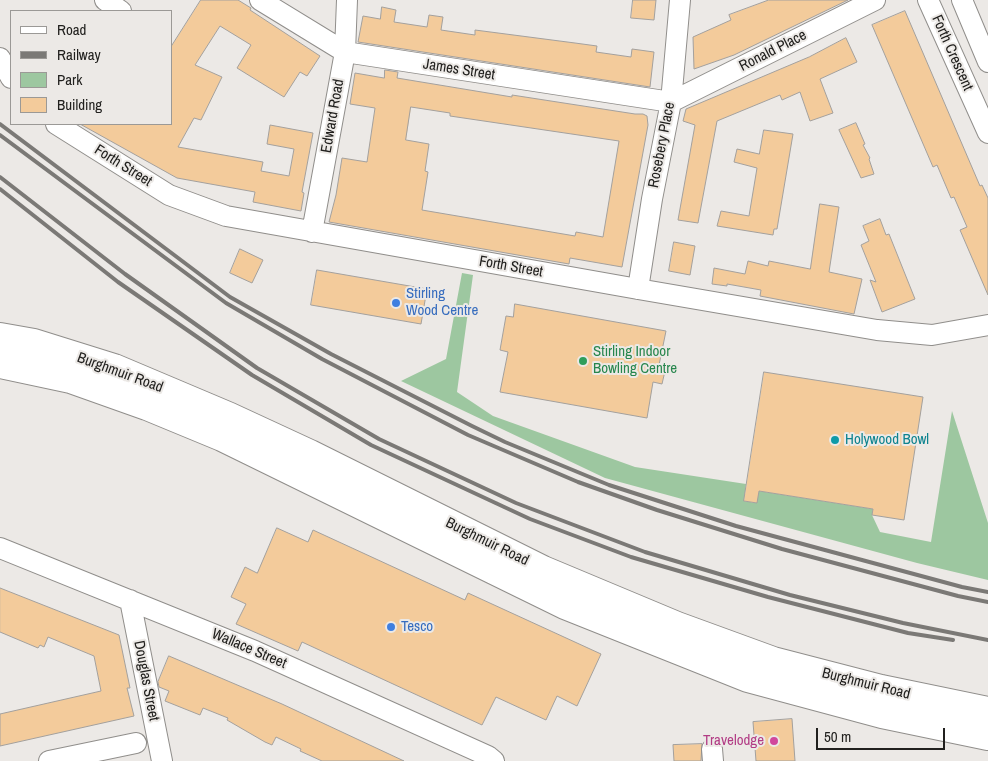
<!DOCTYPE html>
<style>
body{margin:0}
#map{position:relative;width:988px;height:761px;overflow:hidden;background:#ece9e6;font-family:"Archivo Narrow",sans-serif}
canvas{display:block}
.legend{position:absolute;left:10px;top:10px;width:162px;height:115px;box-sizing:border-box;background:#ece9e6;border:1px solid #9b9996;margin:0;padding:6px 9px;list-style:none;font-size:15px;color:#21201e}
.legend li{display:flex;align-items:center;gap:10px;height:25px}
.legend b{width:25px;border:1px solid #9b9996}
.scale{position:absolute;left:816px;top:728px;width:129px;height:22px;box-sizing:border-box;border:2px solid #21201e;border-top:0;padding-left:6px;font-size:15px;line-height:18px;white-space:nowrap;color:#21201e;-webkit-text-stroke:4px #ece9e6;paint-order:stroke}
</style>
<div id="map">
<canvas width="988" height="761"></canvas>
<ul class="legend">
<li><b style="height:6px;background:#fff"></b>Road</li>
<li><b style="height:6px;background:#7b7976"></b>Railway</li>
<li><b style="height:14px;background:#9dc7a0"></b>Park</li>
<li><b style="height:14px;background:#f3cb9b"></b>Building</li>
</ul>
<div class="scale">50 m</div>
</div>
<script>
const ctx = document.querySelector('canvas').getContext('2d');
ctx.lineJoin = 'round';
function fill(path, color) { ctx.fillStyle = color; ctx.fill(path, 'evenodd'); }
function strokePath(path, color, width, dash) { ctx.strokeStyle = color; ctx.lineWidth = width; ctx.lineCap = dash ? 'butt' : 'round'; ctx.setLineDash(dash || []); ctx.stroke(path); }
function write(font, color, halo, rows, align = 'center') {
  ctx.font = font + ' "Archivo Narrow",sans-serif'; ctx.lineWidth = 4; ctx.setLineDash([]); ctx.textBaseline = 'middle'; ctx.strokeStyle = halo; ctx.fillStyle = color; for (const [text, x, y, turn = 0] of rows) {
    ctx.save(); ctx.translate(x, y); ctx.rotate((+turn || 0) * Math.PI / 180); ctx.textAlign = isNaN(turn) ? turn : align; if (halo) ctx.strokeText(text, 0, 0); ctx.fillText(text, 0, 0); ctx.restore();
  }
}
const green = new Path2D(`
 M462,273L473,275L457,392L493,416L635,467L746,484L744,501L756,503L759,491L873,509L872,515L880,532L931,542L952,411L988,523V580L917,563L605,478L401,381L446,359Z`);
const building = new Path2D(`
 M201,0H238L251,8L250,10L320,56L307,76L300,72L284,97L237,68L251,45L220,26L195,65L222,77L201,120L194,118L178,147L263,162L261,171L289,176L294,149L267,144L270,125L313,133L302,192L304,193L301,211L253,202L255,192L177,178L80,124H171V47Z
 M633,0H656L654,20L631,18Z
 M769,0H848L734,55L694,69L693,37L731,20L729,15Z
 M382,7L396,10L394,22L427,27L429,15L443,17L441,30L475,35V30L575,43L597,46L596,52L631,57L632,49L654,52L650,87L358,42L363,16L380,19Z
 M905,11L980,186L982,185L988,198V295L960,230L967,227L954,197L951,198L937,165L933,167L872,25Z
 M846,38L857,62L820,79L833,113L810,121L800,92L782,100L780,95L717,121L698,223L678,220L695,125L683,121L686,109L809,57Z
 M385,70L398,72L397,78L512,97V95L635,114H643L647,116L648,125L622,267L570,258L569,264L329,222L336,195L342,158L367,162L375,108L350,104L355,73L384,78ZM411,107L450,113V116L619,141L603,237L576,232L575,236L422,210L428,172L425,171L429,144L406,140Z
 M856,123L865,144L863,145L870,158L869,159L874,174L861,178L839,130Z
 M764,130L793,134L777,229H774L773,235L717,226L721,211L749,216L757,168L734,162L737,149L759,154Z
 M820,204L839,207L829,272L862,279L854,314L760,296L761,290L727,284V286L712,284L714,268L745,274L748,261L768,266L769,261L810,269Z
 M880,219L886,235L889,234L915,299L882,312L870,280L876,282L861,245L869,241L863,226Z
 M674,242L695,246L690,275L669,271Z
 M240,249L263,260L252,283L230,273Z
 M317,270L427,289L421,324L311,305Z
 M515,304L666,331L658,370L665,371L662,384L653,382L647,418L500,392L508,352L500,350L506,316L513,317Z
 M764,372L923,397L904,520L872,515L873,509L759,491L757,503L744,501Z
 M277,528L308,542L313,530L465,600L468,593L601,654L577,706L557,696L546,720L496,697L482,725L302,642L298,651L236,624L246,604L231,597L245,567L257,573Z
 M0,588L119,635L130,688H127L134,716L0,746V714L101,691L94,656L48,637L44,647L40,645L38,648L0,632Z
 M169,656L282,704L404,761H322L300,751L301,749L276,737L272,745L265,742L227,720L228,718L203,708L200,715L165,701L169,691L159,687L158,682Z
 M792,719L795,761H756L753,722Z
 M702,744L701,761H674L673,745Z`);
const minor = new Path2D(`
 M105,0L121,11
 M260,0L345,52L671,102L875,0
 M928,0L988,133
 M962,0L988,62
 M0,58L11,78
 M56,124L169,195L226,216L638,289L877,330L932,335L988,325
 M312,232L345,52L347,0
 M638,289L652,199L671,102L680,0
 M0,548L255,651L488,756L494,761
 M130,600L162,761
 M712,749L713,761
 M49,761L136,743`);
const primary = new Path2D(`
 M0,337L34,343L114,368L230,417L310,454L543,570L677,626L773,661L881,689L988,711
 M0,364L71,379L147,406L222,437L565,605L748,678L882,714L988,736`);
const rail = new Path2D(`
 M0,124L230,297L331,354L472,426L505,442L609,485L736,526L962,587L988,592
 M0,135L226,303L322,359L468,435L578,482L657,510L782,549L958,596L988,602
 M0,177L125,274L257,368L379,439L516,503L645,552L790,595L903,623L988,640
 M0,189L118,282L252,375L371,445L530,519L631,557L768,597L908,633L953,640`);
const markers = [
 [396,303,5,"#3f7fe0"],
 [583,361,5,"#2e9e5b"],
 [835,440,5,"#0f9aa8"],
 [391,627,5,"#3f7fe0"],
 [774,741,5,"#d1479c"]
];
const streetNames = [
 ["Ronald Place",773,51,-27],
 ["Forth Crescent",952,53,66],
 ["James Street",459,70,9],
 ["Edward Road",333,116,-80],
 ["Rosebery Place",662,145,-79],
 ["Forth Street",123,166,32],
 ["Forth Street",511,267,10],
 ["Burghmuir Road",120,373,20],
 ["Burghmuir Road",487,542,26],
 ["Wallace Street",249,649,23],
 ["Douglas Street",146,681,79],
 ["Burghmuir Road",866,684,14]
];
const shopNames = [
 ["Stirling",406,294],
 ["Wood Centre",406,311],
 ["Tesco",401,627]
];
const leisureNames = [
 ["Stirling Indoor",593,352],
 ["Bowling Centre",593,369]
];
const cultureNames = [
 ["Holywood Bowl",845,440]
];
const hotelNames = [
 ["Travelodge",764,741]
];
fill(green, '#9dc7a0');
fill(building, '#f3cb9b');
strokePath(building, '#a3a09d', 1);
strokePath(minor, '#908e8b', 22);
strokePath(primary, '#908e8b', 30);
strokePath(minor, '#fff', 20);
strokePath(primary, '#fff', 28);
strokePath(rail, '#7b7976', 4);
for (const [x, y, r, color] of markers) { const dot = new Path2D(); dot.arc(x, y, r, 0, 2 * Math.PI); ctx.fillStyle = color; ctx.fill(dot); strokePath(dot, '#ece9e6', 2); }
write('15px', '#21201e', '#ece9e6', streetNames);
write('15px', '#366cbe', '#ece9e6', shopNames, 'left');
write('15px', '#27864d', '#ece9e6', leisureNames, 'left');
write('15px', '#0d838f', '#ece9e6', cultureNames, 'left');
write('15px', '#b23c85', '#ece9e6', hotelNames, 'right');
</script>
